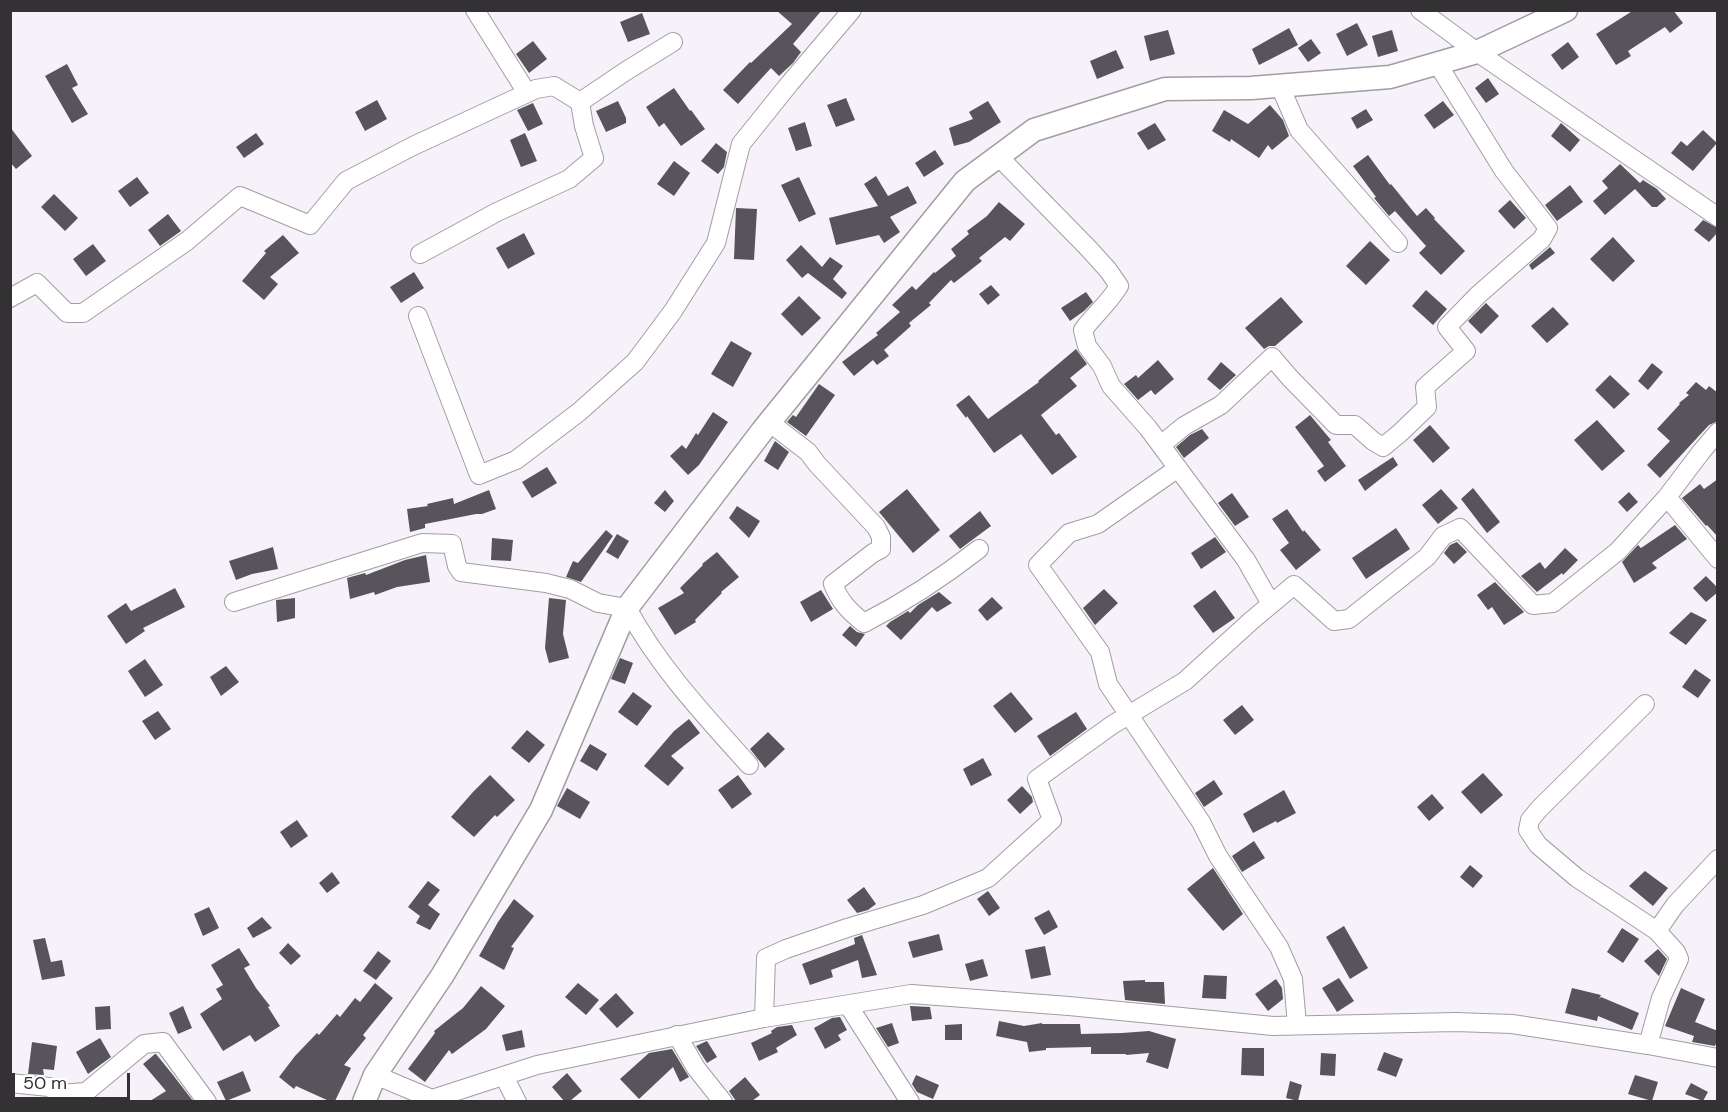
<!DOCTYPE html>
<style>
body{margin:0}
#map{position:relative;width:1728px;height:1112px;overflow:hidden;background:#f7f2f9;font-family:"DM Sans",sans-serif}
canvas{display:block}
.frame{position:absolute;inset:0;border:12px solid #333133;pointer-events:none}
.scale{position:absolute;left:12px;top:1073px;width:118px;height:27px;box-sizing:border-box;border:3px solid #333133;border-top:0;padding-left:8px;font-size:18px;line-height:21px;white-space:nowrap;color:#333133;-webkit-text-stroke:4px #fff;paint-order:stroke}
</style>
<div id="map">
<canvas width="1728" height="1112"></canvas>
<div class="frame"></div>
<div class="scale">50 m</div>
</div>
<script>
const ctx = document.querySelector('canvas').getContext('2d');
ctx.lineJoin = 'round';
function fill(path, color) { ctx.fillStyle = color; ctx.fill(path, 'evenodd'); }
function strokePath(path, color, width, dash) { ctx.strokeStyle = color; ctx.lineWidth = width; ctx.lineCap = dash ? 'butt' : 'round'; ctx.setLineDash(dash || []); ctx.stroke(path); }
const building = new Path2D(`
 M776,10H822L793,44L801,52L793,63L779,76L771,68L738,104L723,90L750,62L751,63L792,24Z
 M1634,10H1673L1683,23L1670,33L1665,27L1628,51L1631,56L1616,65L1596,34Z
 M642,13L650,34L628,42L620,22Z
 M1357,23L1368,45L1347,56L1336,34Z
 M1289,28L1298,45L1259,65L1252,49Z
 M1168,30L1175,54L1150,61L1144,36Z
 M1392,30L1398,51L1378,57L1372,36Z
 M1311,39L1321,53L1308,62L1298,48Z
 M533,41L547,59L529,73L516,54Z
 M1568,42L1579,57L1562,70L1551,55Z
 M1116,50L1124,68L1097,79L1090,61Z
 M67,64L78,85L72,88L88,114L72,123L45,76Z
 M1488,78L1499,94L1486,103L1475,88Z
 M674,88L690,111L691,110L705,129L681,146L664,123L659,127L646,107Z
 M846,98L855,120L836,127L827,105Z
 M377,100L387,119L365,131L355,112Z
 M618,101L626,118V123L606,132L596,111Z
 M988,101L1001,122L969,142L954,146L949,128L973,119L969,112Z
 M1443,101L1454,115L1434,129L1424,115Z
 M533,103L543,124L528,131L517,110Z
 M1270,105L1283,120L1289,136L1272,150L1268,145L1259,158L1231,139L1230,142L1212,131L1224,110L1248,124Z
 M1366,109L1373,120L1357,129L1351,118Z
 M805,122L812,146L796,151L788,128Z
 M1155,123L1166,140L1148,150L1137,133Z
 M1561,123L1580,140L1570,152L1551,136Z
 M10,127L32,156L16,169L10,162Z
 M1703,130L1717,143L1693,171L1671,153L1681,141L1687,146Z
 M256,133L264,144L244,158L236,147Z
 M525,133L537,161L521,167L510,140Z
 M716,143L727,152L724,167L718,174L701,161Z
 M935,150L944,164L924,177L915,163Z
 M1368,155L1390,185L1391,184L1417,216L1426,208L1435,218L1434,219L1465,251L1441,275L1419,253L1426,246L1395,211L1389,216L1374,198L1376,197L1353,166Z
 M674,161L690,173L674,196L657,184Z
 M1620,164L1640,183L1643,180L1657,189L1666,199L1657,207H1652L1635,189L1605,215L1593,201L1608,188L1602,181Z
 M876,176L888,196L908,186L917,203L890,217L900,232L884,243L879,235L836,245L829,218L878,206L864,184Z
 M137,177L149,193L130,207L118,191Z
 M799,177L816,214L799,222L781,185Z
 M1570,185L1583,202L1557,221L1545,205Z
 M54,194L78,218L65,231L41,207Z
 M1510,200L1526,218L1514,229L1498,211Z
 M999,202L1025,224L1010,241L1005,237L979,258L982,261L954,283L951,280L929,303L931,305L909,323L911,326L884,350L889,356L877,365L873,360L854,376L842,362L878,335L876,333L900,312L892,305L912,286L916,290L934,272L935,273L956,256L951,249L969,234L967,231L987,216Z
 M736,208L757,209L754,260L734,259Z
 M168,214L181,231L160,246L148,230Z
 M1703,220L1718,228V232L1709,242L1694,230Z
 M524,233L535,254L508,269L496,248Z
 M283,235L299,253L270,277L278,284L264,300L242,281L266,253L264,251Z
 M1613,237L1635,261L1613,282L1590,259Z
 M1370,241L1390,260L1366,285L1346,266Z
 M93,244L106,261L86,276L73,259Z
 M801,245L822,267L830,257L843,266L833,279L847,293L842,299L808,273L802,278L786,260Z
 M1550,247L1555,253L1532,270L1529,265Z
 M414,272L424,288L401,303L390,287Z
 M991,285L1000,295L988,305L979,294Z
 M1426,290L1447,309L1433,325L1412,306Z
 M1086,292L1093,302L1084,311L1070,321L1061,308Z
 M799,296L821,318L802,336L781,314Z
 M1281,297L1303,322L1275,346H1269L1264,349L1245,328Z
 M1486,303L1499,316L1481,334L1468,321Z
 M1553,307L1569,324L1547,343L1531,326Z
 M731,341L752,353L733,387L711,374Z
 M1076,349L1087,364L1070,378L1077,386L1041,415L1056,435L1059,433L1077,457L1052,475L1021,434L994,453L967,416L966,418L956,405L969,395L988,419L1039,382L1038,381Z
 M1158,360L1174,379L1155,395L1151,390L1138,400L1124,384L1136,375L1138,378Z
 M1221,362L1236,375L1220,390L1207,379Z
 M1652,363L1663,372L1648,390L1638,381Z
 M1610,375L1630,394L1614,409L1595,390Z
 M1696,382L1706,390L1709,386L1718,393V421L1709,425L1660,478L1647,465L1670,441L1657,429L1680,404L1679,403L1689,395L1686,393Z
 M819,384L835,395L806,436L787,422L793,415L796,417Z
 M713,412L728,422L699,465L688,475L670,456L682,445L686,449L696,433L698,435Z
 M1310,415L1331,440L1328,442L1346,466L1325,482L1317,471L1324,466L1295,427Z
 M1597,420L1625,451L1602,471L1574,440Z
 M1430,425L1450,448L1433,463L1413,440Z
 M1202,429L1209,438L1184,458L1176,447L1190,435Z
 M775,441L789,452L778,470L764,461Z
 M1393,457L1398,465L1365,491L1358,480Z
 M547,467L557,483L532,498L522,482Z
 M1718,479V537L1707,525L1706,526L1682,498L1700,484L1704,489Z
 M1473,488L1500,522L1487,533L1461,499Z
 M907,489L940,530L913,553L879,512Z
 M1441,489L1458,508L1438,524L1422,505Z
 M489,490L496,509L482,514H476L425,524V528L410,532L407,509L428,506L427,504L453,498L454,504Z
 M665,490L674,501L665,512L654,503Z
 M1629,492L1638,502L1627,512L1618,502Z
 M1232,493L1249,517L1235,526L1218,503Z
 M737,506L760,521L749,538L729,518Z
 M1287,509L1303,532L1304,530L1321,550L1296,570L1280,550L1289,543L1272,519Z
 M980,511L991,526L960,549L949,536Z
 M1675,525L1687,539L1652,563L1657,568L1634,583L1622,562L1638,545L1641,548Z
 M1396,528L1410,549L1366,579L1352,558Z
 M606,530L613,536L581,582L566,577L573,561L578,563Z
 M617,534L629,541L618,559L606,552Z
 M1215,537L1226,552L1201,569L1191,553Z
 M492,538L513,540L511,561L491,560Z
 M1457,542L1467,552L1454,564L1444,553L1450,545Z
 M273,547L278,569L252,574L236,580L229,561Z
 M1565,548L1578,560L1563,575L1562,573L1537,592L1521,576L1540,562L1545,569Z
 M717,552L739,577L721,592L722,593L695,620L696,622L675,635L658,608L684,593L680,588L703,565L702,564Z
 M426,555L430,582L397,587L375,595L374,592L350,599L347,578L365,573L366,575L405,560Z
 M1706,576L1718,588V592L1706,602L1693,588Z
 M1495,582L1524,612L1504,625L1492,607L1488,610L1477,595Z
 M175,588L185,607L143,628L145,631L126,644L107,616L126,603L131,611Z
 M1104,589L1118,603L1095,625L1083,608Z
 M821,590L833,609L811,622L800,602Z
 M1215,590L1235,618L1213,633L1193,606Z
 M939,592L952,603L937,612L932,607L901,640L886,626L890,622L908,611L910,613L918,605Z
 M992,597L1003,608L987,621L978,610Z
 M295,598V618L277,622L276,600Z
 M549,598L566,600L563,634L569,658L549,663L545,648Z
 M1691,612L1707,620L1686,645L1669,633Z
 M850,626L857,632L865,634L856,647L842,635Z
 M620,658L633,663L625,684L611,679Z
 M145,659L163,685L145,697L128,671Z
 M226,666L239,682L221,696L210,677Z
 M1695,669L1711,680L1698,698L1682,687Z
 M633,692L652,706L637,726L618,712Z
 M1011,692L1033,719L1015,733L993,706Z
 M1242,705L1254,720L1235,735L1223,720Z
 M158,711L171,729L155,740L142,721Z
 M1076,712L1087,729L1050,756L1037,736Z
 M689,719L700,733L671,756L684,768L668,786L644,766L674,731Z
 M527,730L545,745L529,763L511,748Z
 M768,732L785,749L765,768L750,749Z
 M590,744L607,754L597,771L580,761Z
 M983,758L992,775L971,786L963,769Z
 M1483,773L1503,795L1481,814L1461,792Z
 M490,775L515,800L497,817L495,815L474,837L451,817L473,792Z
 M738,775L752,794L732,809L718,790Z
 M1214,780L1223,794L1204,807L1195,793Z
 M1022,786L1032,797L1033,802L1020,814L1007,800Z
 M567,788L590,802L580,819L557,806Z
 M1284,790L1296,813L1277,823L1276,821L1253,833L1243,814Z
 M1432,794L1444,808L1429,821L1417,807Z
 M297,820L308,836L291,848L280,832Z
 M1254,841L1265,858L1242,872L1232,856Z
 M1470,865L1483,876L1473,888L1460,877Z
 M1213,868L1243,914L1223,931L1187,889Z
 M1645,871L1668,888L1653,906L1629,886Z
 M332,872L340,883L327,893L319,883Z
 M428,881L440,890L428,905L440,914L430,930L416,923L420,916L408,907Z
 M864,887L876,904L868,910L857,913L847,900Z
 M988,891L1000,908L989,916L977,899Z
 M514,899L534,916L511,947L514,948L504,970L479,956L498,922Z
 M209,907L219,928L203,936L194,914Z
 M1049,910L1058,927L1044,935L1034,918Z
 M262,917L272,928L253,938L247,928Z
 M1344,926L1368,968L1350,979L1326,937Z
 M1622,928L1639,939L1623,963L1607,952Z
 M939,934L943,950L913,958L908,942Z
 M862,935L877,975L862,978L858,960L831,970L833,977L810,985L802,964L845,948L855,944L854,938Z
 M45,938L51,962L62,960L65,976L42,980L33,940Z
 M288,943L301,956L291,965L279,953Z
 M1045,946L1051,975L1031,979L1025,950Z
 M239,948L250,965L244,968L256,988L270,1006L268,1007L280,1026L255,1042L250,1035L223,1051L200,1014L222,999L216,989L223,985L211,965Z
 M1658,949L1667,959L1659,976L1644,961Z
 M378,951L391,961L376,980L363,971Z
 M983,959L988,976L970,981L965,964Z
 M1204,975L1227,976L1226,999L1202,998Z
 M1339,978L1354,1001L1337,1012L1322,988Z
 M1276,979L1282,988L1283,999L1268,1011L1255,994Z
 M1145,980V982H1164L1165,1004L1125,1000L1123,981Z
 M375,983L393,998L363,1035L366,1038L344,1065L351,1068L335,1101H329L296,1086L294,1089L279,1077L295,1056L317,1033L319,1035L337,1014L340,1017L355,998L360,1002Z
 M578,983L599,1000L586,1015L565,997Z
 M481,986L505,1006L486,1029L452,1054L449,1050L425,1082L408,1069L435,1033L434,1031L463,1008Z
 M1572,988L1601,995L1599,999L1601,997L1639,1013L1632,1030L1598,1016L1597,1021L1565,1013Z
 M1681,988L1705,999L1695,1022L1718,1031V1039L1715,1046L1692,1042L1694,1036L1665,1026Z
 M616,993L634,1013L617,1028L599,1009Z
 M110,1006L111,1029L96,1030L95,1007Z
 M183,1006L192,1028L178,1034L169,1013Z
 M910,1006L930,1007L932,1019L912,1021Z
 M840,1017L847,1030L838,1035L841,1040L825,1049L814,1028L832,1018Z
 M999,1021L1024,1026L1042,1023V1024H1080L1081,1034L1122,1033L1149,1031L1176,1039L1168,1069L1146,1062L1149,1053L1126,1055V1054H1091V1047L1046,1048V1050L1029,1052L1027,1042L996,1036Z
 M892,1023L899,1043L888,1047L876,1028Z
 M962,1024V1040H945V1025Z
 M792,1025L797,1035L776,1048L778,1052L759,1061L751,1043L772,1033L771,1031L777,1027Z
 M522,1030L525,1047L506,1051L502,1035Z
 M100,1038L111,1057L88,1074L76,1052Z
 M707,1041L717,1057L707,1063L696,1046Z
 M32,1042L57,1046L54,1070L43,1069L44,1075L28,1074Z
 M1242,1048H1264V1076L1241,1075Z
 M672,1049L689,1077L680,1082L673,1067L639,1099L620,1079L649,1053Z
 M1384,1052L1403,1059L1396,1077L1377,1070Z
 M1321,1053L1336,1054L1335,1076L1320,1075Z
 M155,1054H156L173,1075L193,1101H150L166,1091L143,1064Z
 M243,1071L251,1091L226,1101L217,1082Z
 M567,1073L582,1091L570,1101H564L552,1087Z
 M916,1075L939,1085L933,1099L917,1092L912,1084Z
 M1635,1075L1658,1082L1652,1101L1628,1094Z
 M745,1077L760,1095L752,1101H736L729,1091Z
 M1290,1081L1302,1085L1298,1101L1286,1098Z
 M1691,1083L1708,1092L1703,1101L1685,1094Z`);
const minor = new Path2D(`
 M475,10L527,93
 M1420,10L1477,52L1718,217
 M1280,86L1299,130L1398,243
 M998,156L1089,249L1108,270L1119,286C1109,303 1094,315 1083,330L1087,346L1102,366L1111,386L1148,428L1246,560L1271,604
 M420,254L497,212L569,179L594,158L584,126L580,102
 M10,298L37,283L67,313H83L187,241L240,196L310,225L346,181L413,146L536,89L554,86L580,102L626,71L673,42
 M418,316L479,475L516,460L579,412L635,362L673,311L716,243L741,144L790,83L852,10
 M769,422L808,452L817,464L876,527L881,537V549L873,553L833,584C840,602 849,611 864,623C905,602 943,577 979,549
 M1718,432L1701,452L1667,497L1718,559
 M1161,445L1184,426L1221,405L1272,357L1290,378L1336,425H1355L1373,441L1383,447L1400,433L1427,407L1425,387L1466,351L1447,327L1478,295L1542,239L1548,228L1504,171L1437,63
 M1178,468L1098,524L1069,533L1038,565L1100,652L1108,684L1201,822L1218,856L1279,947L1293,979L1297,1025
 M234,602L422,543L452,544L457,566L461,572L546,583L570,589L598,603L627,608C659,667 704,715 749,765
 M1645,704L1539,809L1530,820L1528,830L1538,845L1577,878L1657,931L1676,952L1679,959L1661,998L1648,1045
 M1657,931L1675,905L1718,859
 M848,1005L910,1102
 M764,1018L766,958L786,949L847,928L923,905L988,878L1052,820L1037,779L1112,725L1185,681L1251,621L1294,585L1334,621L1349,619L1427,557L1443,536L1460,528L1533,605L1553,603L1618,551L1667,497
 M677,1035L696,1068L723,1102
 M375,1075L432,1099L537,1065L764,1018L911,994L1069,1006L1273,1026L1456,1022L1512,1024L1648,1045L1718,1058
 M504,1076L517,1102
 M10,1083L49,1087L60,1094L86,1092L144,1044L163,1042L207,1102`);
const tertiary = new Path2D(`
 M364,1102L375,1075L442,976L541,810L627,608L763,430L965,181L1034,130L1165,89L1251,88L1390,77L1477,52L1566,10`);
fill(building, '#58545b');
strokePath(minor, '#a29da4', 20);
strokePath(tertiary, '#a29da4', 25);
strokePath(minor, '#fff', 18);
strokePath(tertiary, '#fff', 22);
</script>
